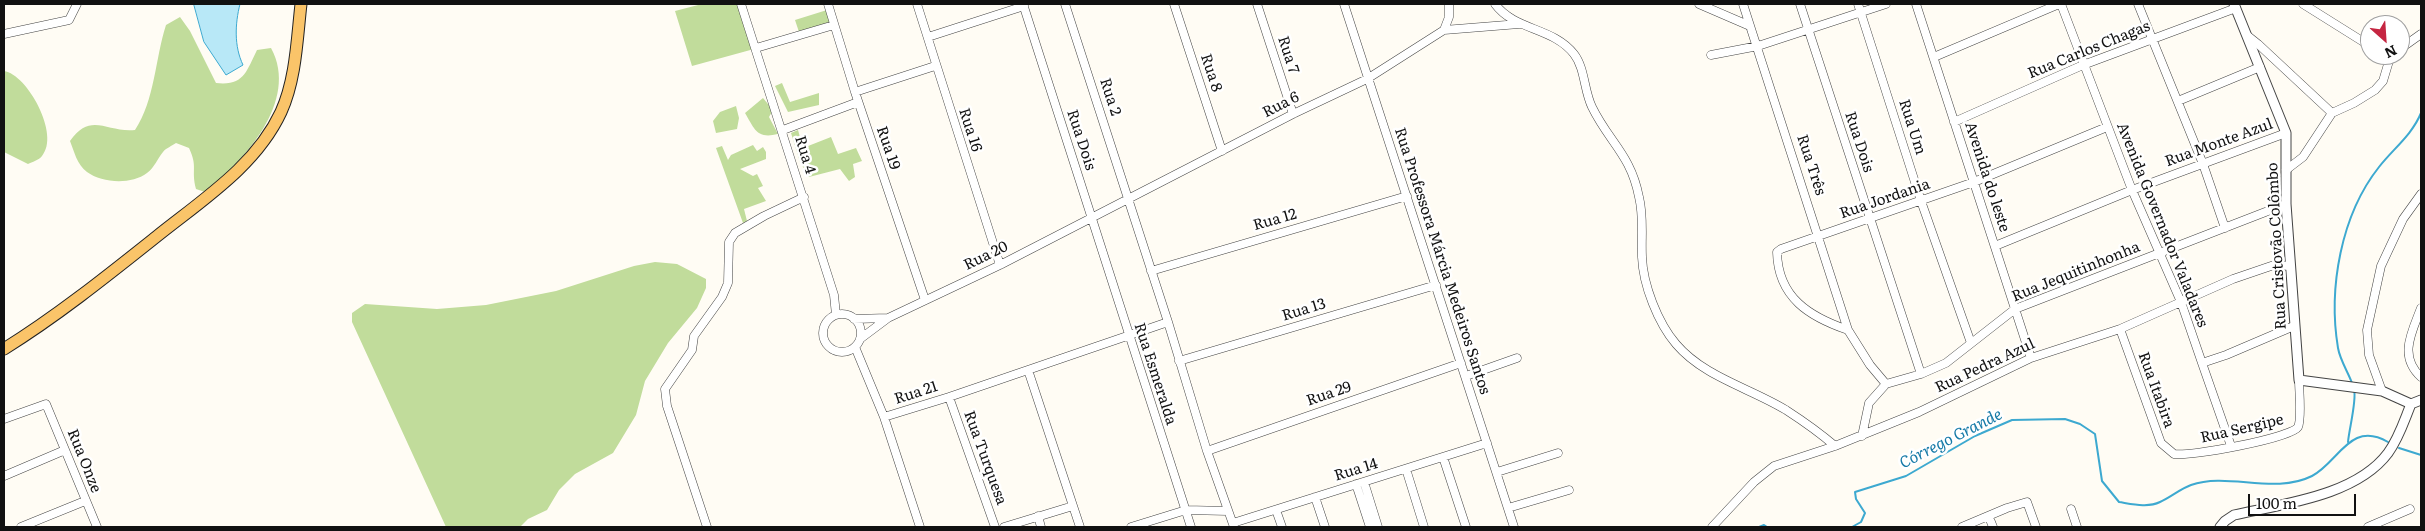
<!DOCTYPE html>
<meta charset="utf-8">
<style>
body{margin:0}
#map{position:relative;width:2425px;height:531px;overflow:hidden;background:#fffcf4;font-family:Literata,serif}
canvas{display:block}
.frame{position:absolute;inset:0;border:5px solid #111;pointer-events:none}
.north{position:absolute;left:2360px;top:15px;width:50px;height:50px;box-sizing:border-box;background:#fff;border:1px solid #a0a0a0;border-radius:50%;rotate:154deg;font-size:14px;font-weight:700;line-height:20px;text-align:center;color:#111}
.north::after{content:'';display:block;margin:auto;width:18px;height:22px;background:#c52541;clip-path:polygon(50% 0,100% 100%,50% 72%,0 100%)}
.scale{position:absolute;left:2248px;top:494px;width:108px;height:22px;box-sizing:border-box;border:2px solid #111;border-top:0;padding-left:6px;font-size:15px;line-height:18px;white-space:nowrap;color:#111;-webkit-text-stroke:4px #fff;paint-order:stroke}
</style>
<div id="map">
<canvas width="2425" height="531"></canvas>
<div class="frame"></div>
<div class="north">N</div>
<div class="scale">100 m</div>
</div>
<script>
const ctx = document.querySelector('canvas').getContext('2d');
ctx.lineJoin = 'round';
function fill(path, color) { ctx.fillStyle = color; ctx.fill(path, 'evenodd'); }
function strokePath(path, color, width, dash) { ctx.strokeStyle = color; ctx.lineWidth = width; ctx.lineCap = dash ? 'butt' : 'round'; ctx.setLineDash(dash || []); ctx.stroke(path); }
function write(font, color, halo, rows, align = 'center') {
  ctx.font = font + ' Literata,serif'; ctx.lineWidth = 5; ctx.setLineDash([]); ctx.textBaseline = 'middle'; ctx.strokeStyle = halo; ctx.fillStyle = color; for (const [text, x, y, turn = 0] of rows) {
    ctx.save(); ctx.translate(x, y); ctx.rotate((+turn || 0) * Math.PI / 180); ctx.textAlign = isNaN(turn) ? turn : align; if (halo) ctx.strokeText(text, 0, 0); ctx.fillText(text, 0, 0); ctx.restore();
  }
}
const forest = new Path2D(`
 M702,4H738L754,49L692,66L675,11Z
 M827,10L832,24L799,32L795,20Z
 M180,17L190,31L216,83C244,86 246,72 257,50L271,48C300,101 243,162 205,192L196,189C191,170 198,167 189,148L176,143C172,146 166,148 163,152C157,159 155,167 147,173C131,185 102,183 87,172C77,165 74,151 70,141C91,111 107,133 135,130C155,100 155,59 166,25Z
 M4,71C27,74 61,135 42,156C39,160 32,162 28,164L4,152Z
 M782,83L790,102L819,93V105L788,112L775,86Z
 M763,98L773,110L769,117L778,134C757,139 755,130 745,113Z
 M736,106L739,118L737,129L716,133L713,121L720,112Z
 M798,130L803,148L831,137L838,154L856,148L862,161L853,164L855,177L849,181L840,169L809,177L800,162L791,133Z
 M753,145L757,151L763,147L766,152V159L740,169L753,176L757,174L763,186L758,188L766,201L744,209L747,221L743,223L716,148L722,146L728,160L731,155Z
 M655,262L677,264L706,279V288L697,308L668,343L645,381L636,415L613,453L575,474L559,490L547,510L528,519L520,527H446L352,322V313L365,304L437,309L486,305L556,291L634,266Z`);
const water = new Path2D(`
 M194,4H240C235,24 234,46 243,65L226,75L204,42Z`);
const stream = new Path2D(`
 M2352,383C2348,372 2340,360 2338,348C2328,288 2341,215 2379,167C2393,149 2412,135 2421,113
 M2348,442C2349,430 2357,399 2354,390
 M2399,448L2421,455
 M1759,527L1764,525L1767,527
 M1852,527L1861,522L1865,513L1856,499L1855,492L1906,476L1975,436L2012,420L2065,419L2080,424L2095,434L2102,481L2119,502C2132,504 2148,508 2160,502C2171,497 2180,489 2191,485C2228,472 2274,495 2312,476C2339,462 2350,420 2388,442`);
const minor = new Path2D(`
 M741,4L834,295L836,315
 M828,4L855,92L925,300
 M917,4L1000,265
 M1023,4L1191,527
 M1065,4L1168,322L1207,451L1234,527
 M1174,4L1222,151
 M1257,4L1293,114
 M1344,4L1514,527
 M1495,4C1515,31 1553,27 1574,54C1585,68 1584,91 1592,107C1609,142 1631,155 1639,197C1644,217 1641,237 1642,257C1643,285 1658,323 1676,344C1704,377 1750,388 1786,410C1803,421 1820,433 1835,446
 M1699,4L1750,26
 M1743,4L1848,330L1870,365L1886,384
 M1800,4L1921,374
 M1858,4L1921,201L1971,343
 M1916,4L2031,358
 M2061,4L2132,190L2181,302L2202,363L2226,355L2294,326
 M2138,4L2203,164L2225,228
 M2303,4L2370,46
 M1444,30L1449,17V4
 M4,34L69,20L77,4
 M2248,36L2258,44L2332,113
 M928,37L1024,6
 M756,48L834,25
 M2400,49L2421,34
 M1711,55L1758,46L1886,4
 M1934,57L2059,4
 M855,92L935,66
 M2178,101L2260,67
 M1954,122L2083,65L2236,8
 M783,130L858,102
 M2286,170L2303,157L2332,113L2354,103L2375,90L2383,81L2389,61L2395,55
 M1995,246L2132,190L2286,133
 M1151,271L1407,196
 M2421,308C2412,332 2398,356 2421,377
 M823 333a19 19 0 1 1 38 0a19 19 0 1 1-38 0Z
 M854,319L888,318
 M2120,329L2161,443L2174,454C2189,457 2291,438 2298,427C2302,419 2299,390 2299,380
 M1848,330C1810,317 1778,298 1777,252L1781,249L1974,182L2107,127
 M860,339L888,318L1000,265L1293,114L1367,79L1444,30L1519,24
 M855,347L884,417L949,397L1168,322
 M1179,361L1436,285
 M2202,363L2231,446
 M1028,370L1080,527
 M1466,376L1517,358
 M2382,391L2369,355L2367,330L2381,266L2403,219L2421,194
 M949,397L995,527
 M884,417L920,527
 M4,419L46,404L97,527
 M1862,436L1869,403L1886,384L1921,374L1946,363L2015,309L2286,204
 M1207,451L1461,363
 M1443,457L1466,527
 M1406,469L1424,527
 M1497,472L1558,453
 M4,476L65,450
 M1364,482L1378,527
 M1356,484L1370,527
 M1315,497L1325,527
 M1508,508L1569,490
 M2071,509L2077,527
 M1276,510L1282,527
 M1038,516L1041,527
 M1989,517L1993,527
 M1233,523L1487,443
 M21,527L85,501
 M707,527L667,406L665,389L692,350L694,336L722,297L728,283L729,242L735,233L764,216L804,197
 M1004,527L1073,506
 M1131,527L1186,510L1228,511
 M1712,527L1754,482L1774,466L1835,446L1919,412L2031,358L2120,329L2233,279L2274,265L2290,266
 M1962,527L2007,508L2027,502L2036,527
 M2368,527L2410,509`);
const tertiary = new Path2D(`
 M2234,4L2286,133V204L2299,380L2382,391L2411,404
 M2220,527L2225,521L2234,515C2282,504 2356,496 2388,453C2399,438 2404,421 2411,404L2421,400`);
const primary = new Path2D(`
 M4,349C57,316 107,276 156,237C202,200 256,166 281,112C296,79 297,39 301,4`);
const streetNames = [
 ["Rua Carlos Chagas",2089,50,-22],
 ["Rua 7",1288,55,72],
 ["Rua 8",1211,73,72],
 ["Rua 2",1110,97,72],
 ["Rua 6",1281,105,-27],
 ["Rua Um",1912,127,72],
 ["Rua 16",970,130,72],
 ["Rua Dois",1081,140,72],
 ["Rua Dois",1859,142,72],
 ["Rua Monte Azul",2219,143,-20],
 ["Rua 19",888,148,71],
 ["Rua 4",805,155,73],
 ["Rua Três",1811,165,72],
 ["Avenida do leste",1987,177,72],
 ["Rua Jordania",1885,199,-19],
 ["Rua 12",1275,220,-16],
 ["Avenida Governador Valadares",2162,225,68],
 ["Rua Cristovão Colômbo",2277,246,-93],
 ["Rua 20",986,256,-26],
 ["Rua Professora Márcia Medeiros Santos",1442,261,72],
 ["Rua Jequitinhonha",2076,272,-22],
 ["Rua 13",1304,310,-17],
 ["Rua Pedra Azul",1985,366,-25],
 ["Rua Esmeralda",1155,374,72],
 ["Rua Itabira",2156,390,70],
 ["Rua 21",916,393,-18],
 ["Rua 29",1329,394,-19],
 ["Rua Sergipe",2242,429,-13],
 ["Rua Turquesa",985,458,70],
 ["Rua Onze",84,461,68],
 ["Rua 14",1356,470,-17]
];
const waterNames = [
 ["Córrego Grande",1951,439,-27]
];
fill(forest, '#c1dc9b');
fill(water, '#b8e8f7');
strokePath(water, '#3da9d0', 1);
strokePath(stream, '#3da9d0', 2);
strokePath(minor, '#444', 9);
strokePath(tertiary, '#444', 11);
strokePath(primary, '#222', 13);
strokePath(minor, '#fff', 8);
strokePath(tertiary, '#fff', 9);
strokePath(primary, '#fac469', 11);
write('15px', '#111', '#fff', streetNames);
write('italic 16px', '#167aa7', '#fff', waterNames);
</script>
